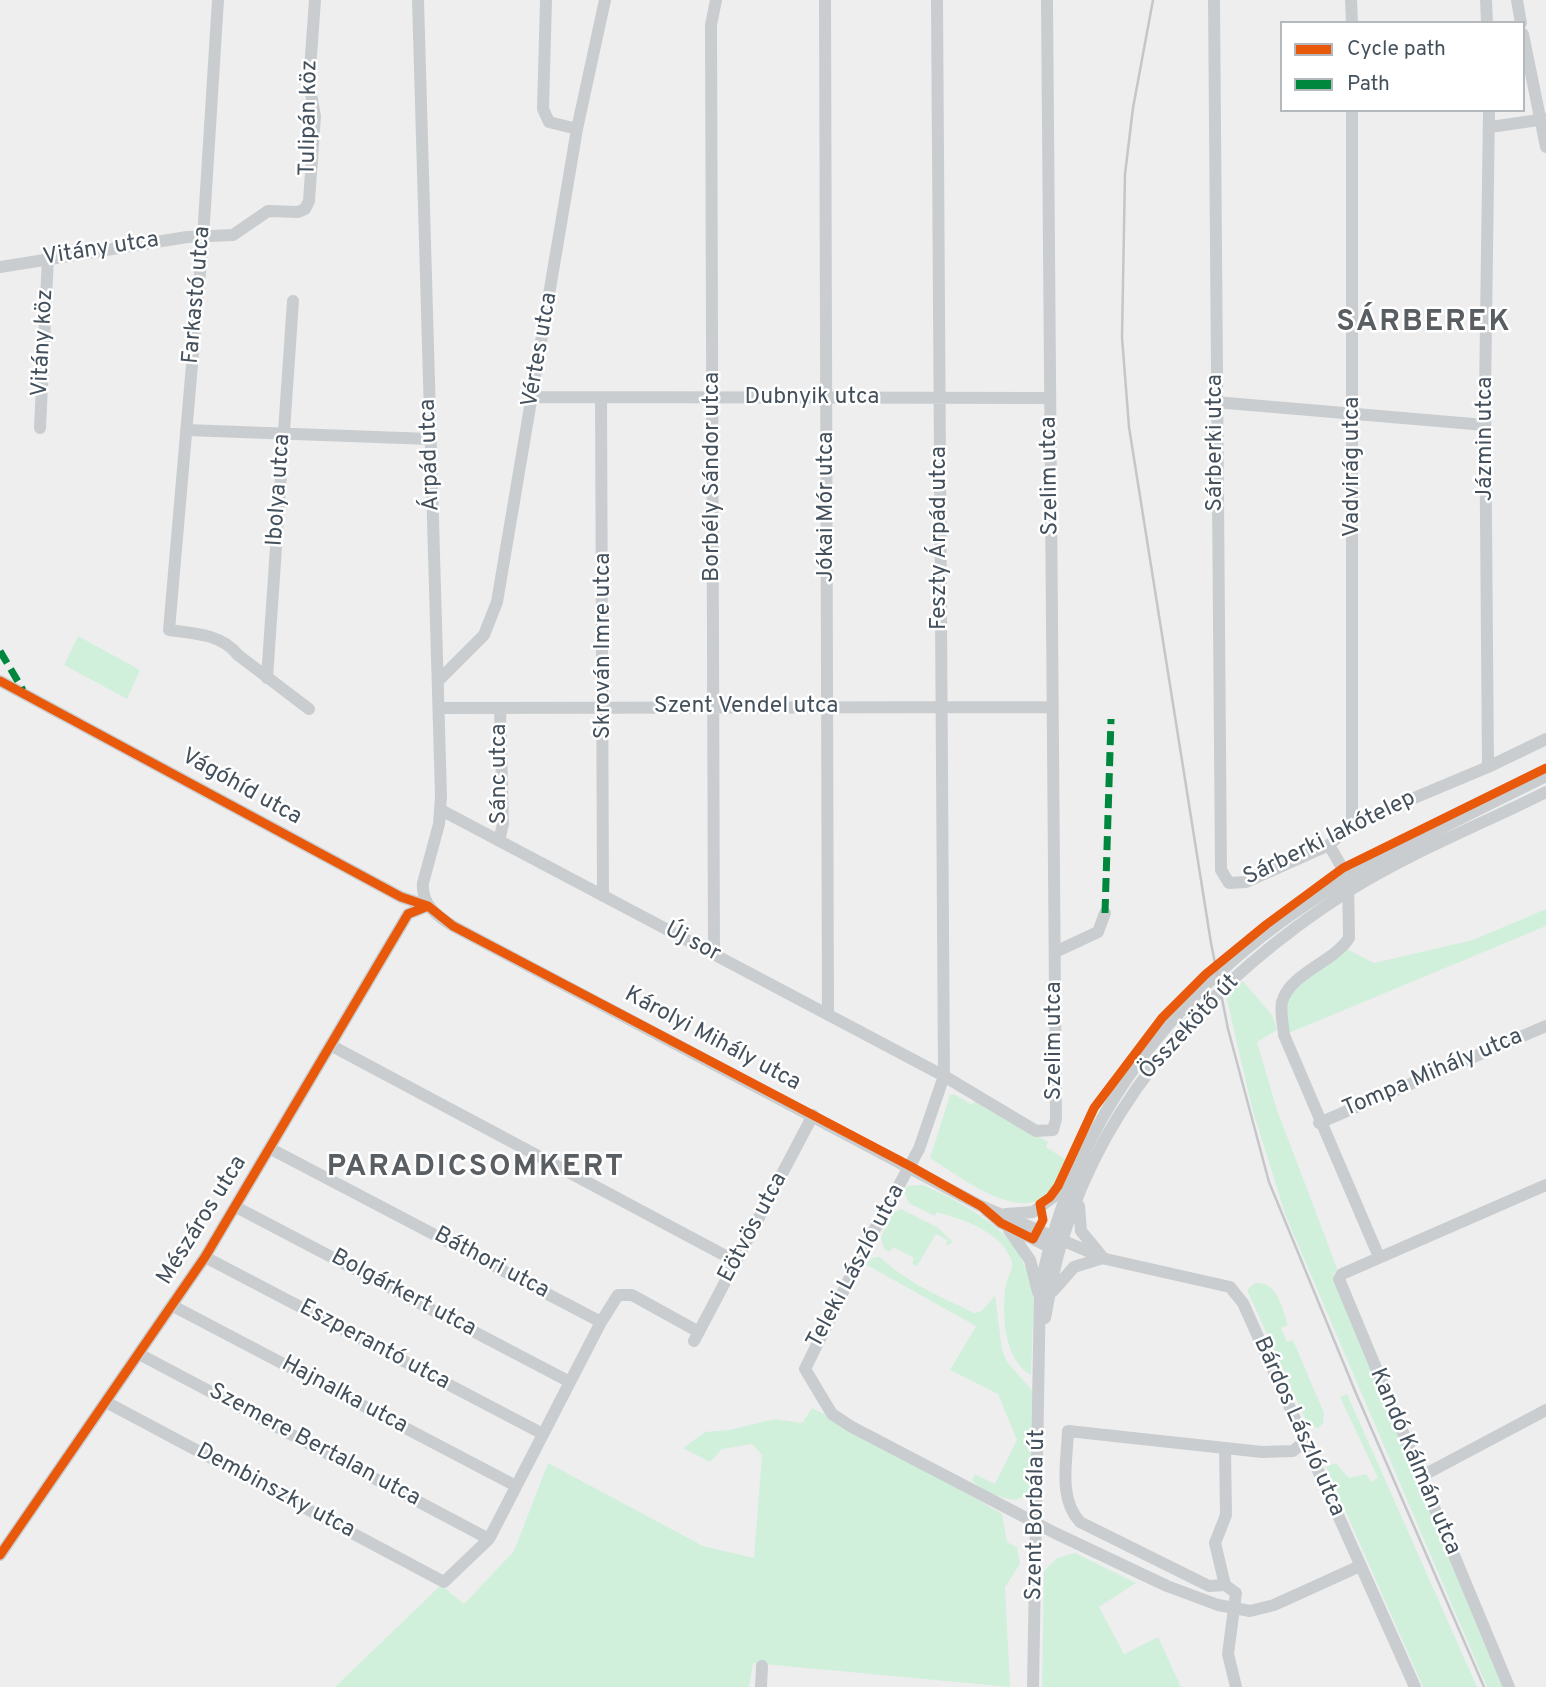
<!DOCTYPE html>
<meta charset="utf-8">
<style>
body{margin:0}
#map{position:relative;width:1546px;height:1687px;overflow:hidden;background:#efeeee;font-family:Overpass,sans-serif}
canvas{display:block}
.legend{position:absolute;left:1280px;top:21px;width:245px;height:91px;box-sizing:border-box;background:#fff;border:2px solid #b4b9be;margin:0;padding:9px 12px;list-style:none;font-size:21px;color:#44515c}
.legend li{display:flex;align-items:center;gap:14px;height:35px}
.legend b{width:35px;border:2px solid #b4b9be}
</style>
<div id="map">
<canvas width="1546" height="1687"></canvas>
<ul class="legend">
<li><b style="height:9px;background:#e8590c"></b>Cycle path</li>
<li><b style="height:9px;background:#00873e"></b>Path</li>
</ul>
</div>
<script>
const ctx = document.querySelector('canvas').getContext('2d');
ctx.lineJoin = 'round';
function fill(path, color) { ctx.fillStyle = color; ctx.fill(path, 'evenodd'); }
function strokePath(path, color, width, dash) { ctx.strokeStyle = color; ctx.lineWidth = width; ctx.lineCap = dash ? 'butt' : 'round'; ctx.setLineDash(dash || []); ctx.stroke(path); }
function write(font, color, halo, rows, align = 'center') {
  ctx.font = font + ' Overpass,sans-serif'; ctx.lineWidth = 5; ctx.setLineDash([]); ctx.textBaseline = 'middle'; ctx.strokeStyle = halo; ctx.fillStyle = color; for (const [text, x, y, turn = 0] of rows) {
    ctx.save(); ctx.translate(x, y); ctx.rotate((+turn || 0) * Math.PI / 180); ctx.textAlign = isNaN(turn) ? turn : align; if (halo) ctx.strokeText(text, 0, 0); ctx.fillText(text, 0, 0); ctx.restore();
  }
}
const green = new Path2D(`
 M78,636L140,670L127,699L64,665Z
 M1546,909V926L1284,1035L1287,991L1343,947L1374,963L1473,940Z
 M1243,981L1272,1015L1277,1030L1257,1042L1276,1107L1338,1271L1333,1274L1504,1687H1487L1285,1214L1252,1108L1226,996Z
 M954,1094L972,1105L976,1099L1048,1142L1046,1147L1066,1160C1060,1173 1056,1189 1044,1197C1013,1220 955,1173 930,1158L950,1095Z
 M922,1185C952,1196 1020,1234 1024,1266L1030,1268L1034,1295L1031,1375C1004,1361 1001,1312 1006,1285C1007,1276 1015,1269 1011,1259C999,1231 963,1219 936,1212L935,1216L909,1203L904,1192L907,1186Z
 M901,1209L937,1227L953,1242L946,1246L947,1240L936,1234L917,1266L912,1264L914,1258L893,1247L890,1252L884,1249L881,1237L893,1213Z
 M874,1257H880C909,1284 938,1295 974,1313L982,1311L995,1295L1002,1350L1007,1362L1032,1390L1031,1488C1027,1493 1024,1497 1018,1499C1007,1502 978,1489 972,1480L975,1474L995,1484L1017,1440L998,1394L950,1370L976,1326L865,1264Z
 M1255,1283C1278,1281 1282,1308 1288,1325L1281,1328L1287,1342L1293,1340L1324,1413L1323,1423L1318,1428L1308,1425L1247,1290Z
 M1347,1394L1477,1687H1423L1326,1467L1336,1463L1349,1478L1366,1474L1371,1482L1378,1478L1340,1397Z
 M812,1408L861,1432L1002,1514L1007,1542L1017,1547L1020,1564L1005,1587L1010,1687L753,1663L749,1687H335L441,1585L464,1604L514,1551L548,1463L703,1546L754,1558L762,1455L752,1444L722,1449L710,1462L683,1448L705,1432L729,1430L775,1419L802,1423Z
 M1075,1553L1136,1583L1099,1607L1124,1654L1158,1637L1181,1687H1042L1044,1571L1057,1558Z`);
const minor = new Path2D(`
 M218,0L203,238L169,630C193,633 222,634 238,655L309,709
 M418,0L441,796L439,824L423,883C421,904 437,916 453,926L981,1206L1104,1258
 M546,0L543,109L549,122L577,129
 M825,0L828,1014
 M937,0L944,1076L919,1149L866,1245L805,1369L832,1414L852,1427L1055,1533L1167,1586L1218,1605L1250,1611L1274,1605L1360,1566
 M1214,0L1221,870L1229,883L1246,882L1329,845L1352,824L1488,767L1546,739
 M1351,0L1352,23
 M1486,0L1487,23
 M1517,0L1521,23
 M1523,34L1546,147
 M1490,127L1546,119
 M0,267L187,237L233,235L268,211L298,212L305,209L309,201L315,116L309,83L315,0
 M533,397L1050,398
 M601,397L603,896
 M1215,402L1485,425
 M40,428L48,257
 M186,430L430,439
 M267,678L293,301
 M0,681L401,897L428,906
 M438,681L484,635L497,602L577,129L605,0
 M439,708L1053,707
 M1488,767L1485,394L1489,110
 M441,810L944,1076L1036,1131L1053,1130L1056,1119L1047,0
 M1352,824V110
 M499,841L503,824L500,708
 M1329,845L1348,878L1349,938C1333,963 1290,973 1282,1002C1280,1012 1283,1024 1284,1035L1379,1257
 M1055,952L1098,932L1105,913
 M714,954L711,25L716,0
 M332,1046L737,1262
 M1319,1123L1546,1026
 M271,1149L601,1322
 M1079,1206L1081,1231L1100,1254
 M236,1207L570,1382
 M986,1210L1001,1223L1055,1250
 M1006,1214L1033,1212L1067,1187
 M1009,1230L1030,1260L1038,1292
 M205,1257L543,1434
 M1097,1257L1230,1287L1243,1303L1415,1687
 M1053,1291L1074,1267L1103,1258
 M173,1306L516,1486
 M1045,1318C1050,1293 1054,1266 1062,1241C1107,1091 1218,975 1347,892C1409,853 1480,825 1546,792
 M694,1341L813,1115
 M139,1354L489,1539
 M106,1402L444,1582L489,1539L601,1322L618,1295H632L699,1332
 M1225,1448L1226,1515L1215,1543L1225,1585
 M1420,1477L1546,1410
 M0,1555L205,1257L408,914L428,906
 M761,1687L762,1666
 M1033,1687L1040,1289C1075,1106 1190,971 1348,878C1412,841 1480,809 1546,776
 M1236,1687L1228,1654L1236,1593L1225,1585L1209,1586L1080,1522C1058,1498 1067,1462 1068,1431L1262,1452L1293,1451L1305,1441
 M1509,1687L1339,1279L1342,1274L1546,1185`);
const rail = new Path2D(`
 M1153,0L1133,108L1125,174L1122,337L1129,427L1211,943L1228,1029L1269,1182L1355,1391L1484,1687`);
const quiet = new Path2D(`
 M0,651L23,690
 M1105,913L1111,719`);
const cycleway = new Path2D(`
 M0,681L401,897L428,906L453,926L910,1166L981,1206L1001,1223L1033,1239L1043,1220L1040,1204L1050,1197L1058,1186L1094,1108L1162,1018L1206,974L1267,924L1343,868L1546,768
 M0,1555L205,1257L408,914L428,906`);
const streetNames = [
 ["Tulipán köz",310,118,-89],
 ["Vitány utca",101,250,-9],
 ["Farkastó utca",198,295,-85],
 ["Vitány köz",44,343,-87],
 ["Vértes utca",541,350,-80],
 ["Dubnyik utca",812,398],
 ["Jázmin utca",1486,439,-90],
 ["Sárberki utca",1216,443,-90],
 ["Árpád utca",431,455,-92],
 ["Vadvirág utca",1353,467,-90],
 ["Szelim utca",1051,476,-91],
 ["Borbély Sándor utca",713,477,-90],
 ["Ibolya utca",280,490,-86],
 ["Jókai Mór utca",827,507,-90],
 ["Feszty Árpád utca",940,538,-90],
 ["Skrován Imre utca",604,646,-90],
 ["Szent Vendel utca",746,707],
 ["Sánc utca",500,774,-90],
 ["Vágóhíd utca",241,788,29],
 ["Sárberki lakótelep",1330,839,-26],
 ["Új sor",692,943,28],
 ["Összekötő út",1190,1028,-47],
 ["Károlyi Mihály utca",712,1040,28],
 ["Szelim utca",1055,1041,-90],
 ["Tompa Mihály utca",1433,1074,-23],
 ["Mészáros utca",203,1221,-58],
 ["Eötvös utca",754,1228,-62],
 ["Báthori utca",491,1264,28],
 ["Teleki László utca",857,1267,-62],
 ["Bolgárkert utca",403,1294,28],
 ["Eszperantó utca",374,1346,28],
 ["Hajnalka utca",344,1396,28],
 ["Bárdos László utca",1298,1427,66],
 ["Szemere Bertalan utca",314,1446,28],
 ["Kandó Kálmán utca",1414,1462,67],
 ["Dembinszky utca",275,1492,28],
 ["Szent Borbála út",1037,1515,-89]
];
const districtNames = [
 ["SÁRBEREK",1424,324],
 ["PARADICSOMKERT",476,1169]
];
fill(green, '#d0f0dc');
strokePath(minor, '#cacdcf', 12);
strokePath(rail, '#c4c6c9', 2.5);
strokePath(quiet, '#00873e', 7, [14, 7]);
strokePath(cycleway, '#e8590c', 9);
write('23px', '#44515c', '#fff', streetNames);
ctx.letterSpacing = '2px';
write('bold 30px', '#595e63', '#fff', districtNames);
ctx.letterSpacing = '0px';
</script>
